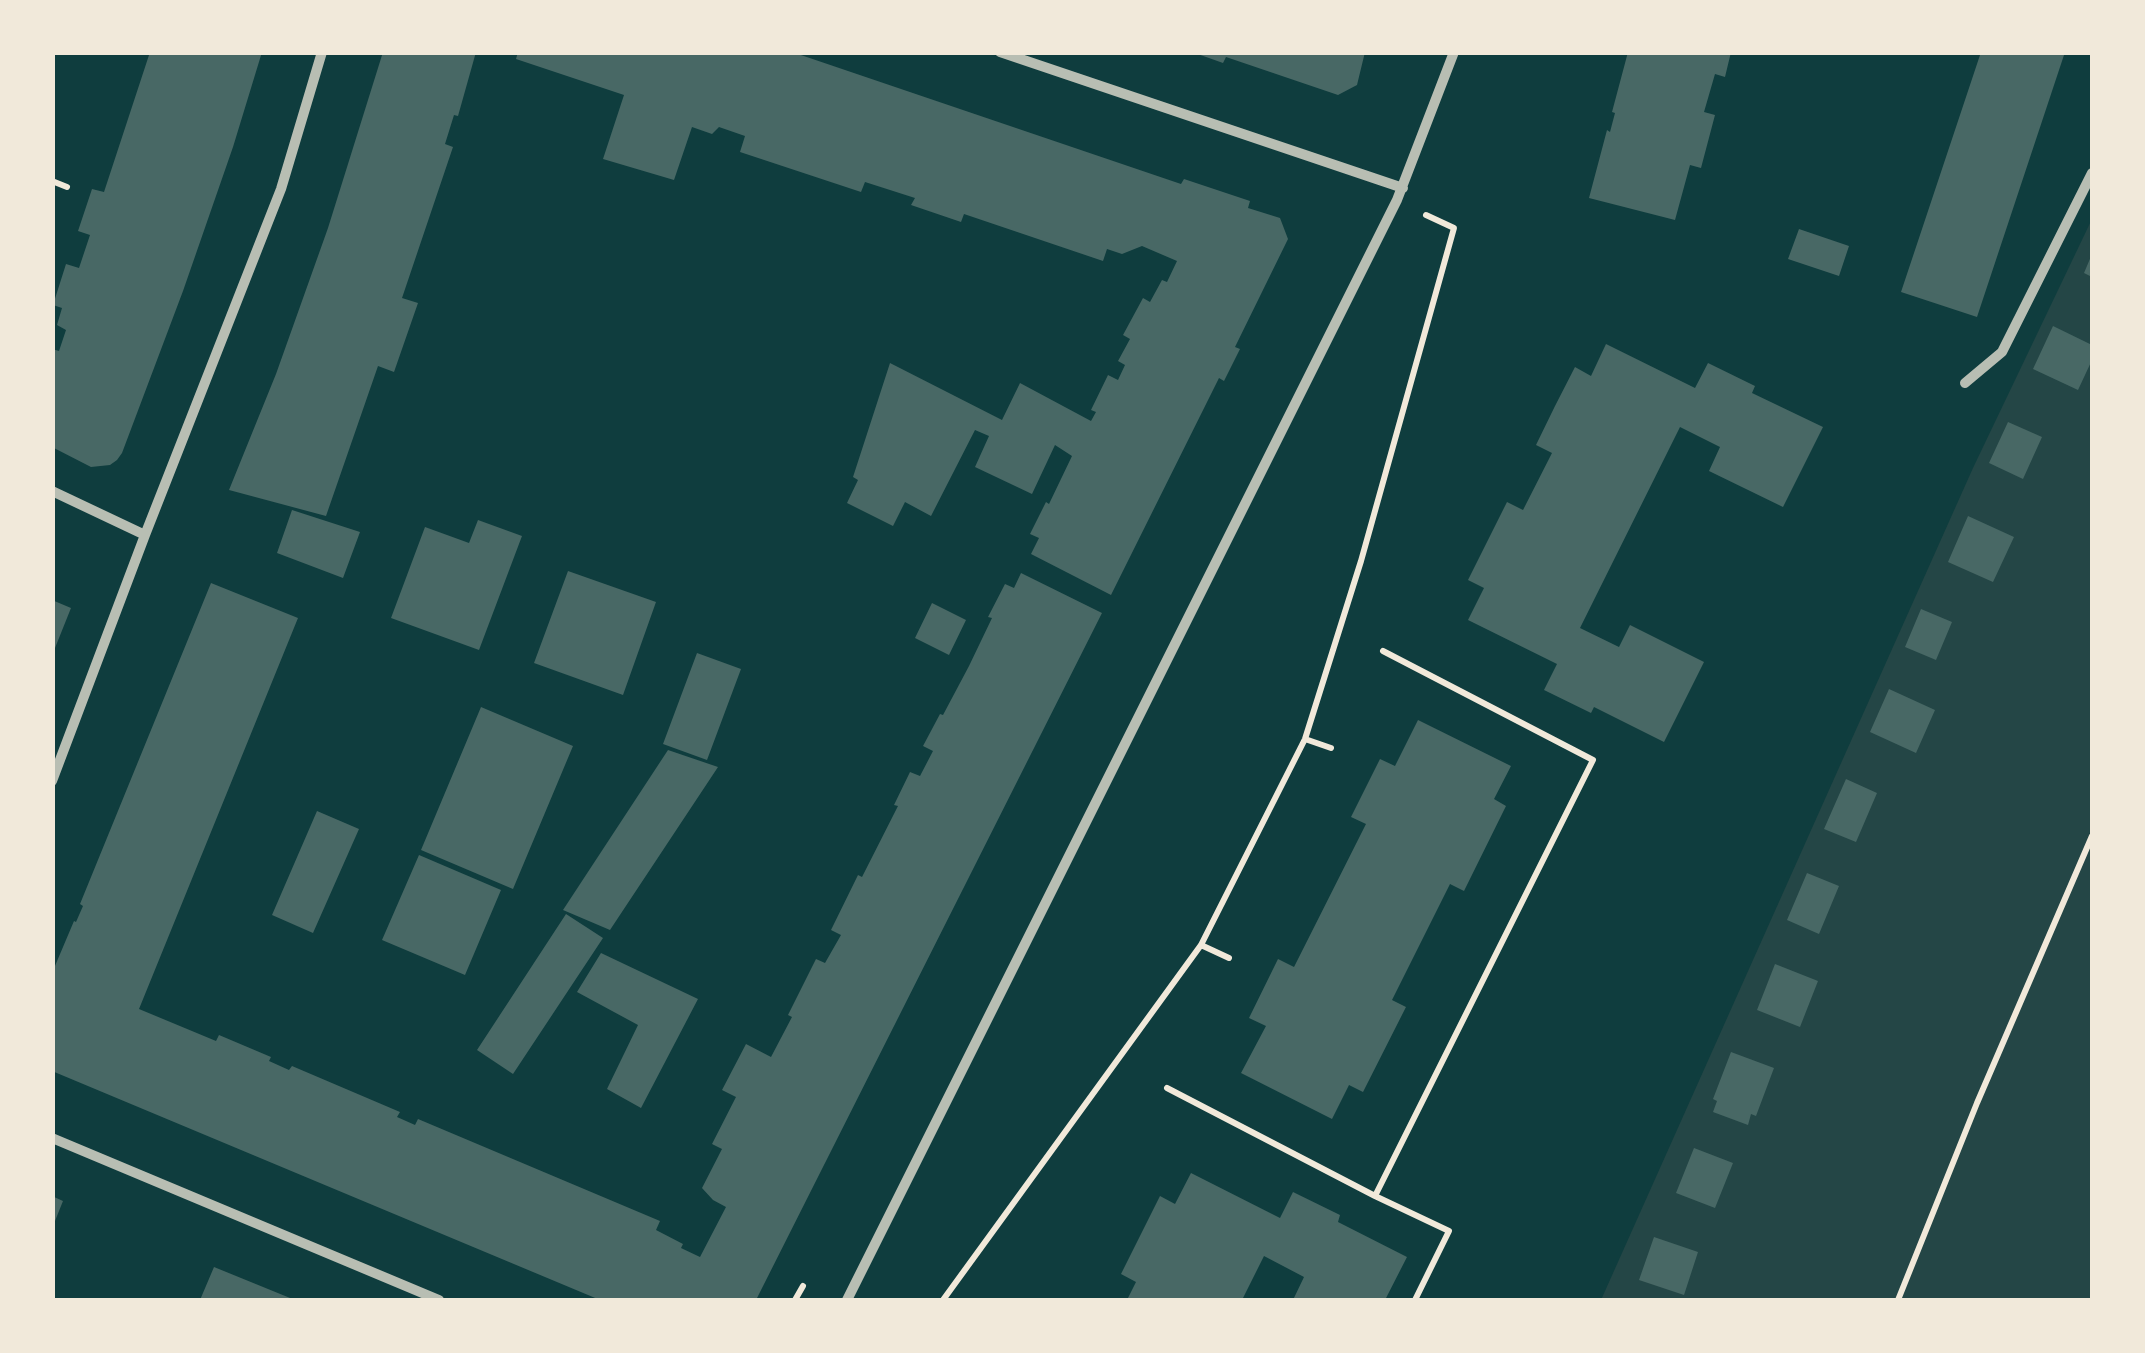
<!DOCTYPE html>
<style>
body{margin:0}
#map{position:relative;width:2145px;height:1353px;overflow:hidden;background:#0f3d3e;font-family:Helvetica,sans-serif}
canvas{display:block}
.frame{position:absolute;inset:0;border:55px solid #f1e9da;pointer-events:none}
</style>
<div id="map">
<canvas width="2145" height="1353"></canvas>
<div class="frame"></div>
</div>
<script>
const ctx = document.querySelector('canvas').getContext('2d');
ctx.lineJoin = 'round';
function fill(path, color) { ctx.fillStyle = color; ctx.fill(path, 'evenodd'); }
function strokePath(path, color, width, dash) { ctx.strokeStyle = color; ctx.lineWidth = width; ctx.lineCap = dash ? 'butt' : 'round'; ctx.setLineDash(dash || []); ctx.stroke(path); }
const green = new Path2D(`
 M2092,219V1300H1601L1973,468Z`);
const building = new Path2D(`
 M150,52H262L233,147L183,291L122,453L117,460L110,465L91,467L52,447V349L59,351L66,330L57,325L62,308L53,305L66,264L79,268L90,235L78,231L92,189L104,192Z
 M383,52H476L458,116L454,115L445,144L453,147L402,298L418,303L394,372L378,366L326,516L229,490L276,374L328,228Z
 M518,52H792L1181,184L1184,179L1250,201L1248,208L1280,218L1288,239L1235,347L1240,349L1224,381L1219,378L1111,595L1031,554L1039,538L1030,534L1046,502L1049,504L1072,456L1055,445L1032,494L975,467L989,436L975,430L931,516L905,502L893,526L847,503L858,480L853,477L890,363L1002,420L1020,383L1091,421L1096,412L1091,410L1108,375L1118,380L1125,365L1118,361L1130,339L1123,335L1143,298L1150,302L1162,280L1167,282L1177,261L1142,246L1122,254L1107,249L1103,261L964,214L961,222L911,205L915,198L865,182L861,192L740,152L745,136L719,127L712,134L692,127L674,180L603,159L624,95L516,59Z
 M1192,52H1365L1357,85L1338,95L1226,57L1223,63Z
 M1628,52H1731L1725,77L1715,74L1704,112L1715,115L1701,168L1690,165L1675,220L1589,198L1607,130L1610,132L1615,113L1612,112Z
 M1981,52H2065L1977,317L1901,292Z
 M1799,229L1849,246L1839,276L1788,259Z
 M2092,254V277L2084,273Z
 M2053,326L2092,345V360L2078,390L2033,369Z
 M1606,344L1695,388L1708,363L1755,386L1752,393L1823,427L1783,507L1709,471L1720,447L1680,427L1580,628L1619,647L1630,625L1704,662L1664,742L1594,707L1591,713L1544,690L1557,664L1468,620L1484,588L1468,580L1507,502L1523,510L1552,453L1536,445L1555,406L1575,367L1591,376Z
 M2008,422L2042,437L2023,479L1989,463Z
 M292,510L360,532L343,578L277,553Z
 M1968,516L2014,537L1993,582L1948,562Z
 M478,520L522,536L479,650L391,618L425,527L469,543Z
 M568,571L656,602L623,695L534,663Z
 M1021,573L1102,613L756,1300H600L52,1071V973L74,921L76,922L83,906L80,904L211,583L298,618L139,1009L216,1041L219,1035L271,1057L269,1061L289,1070L292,1066L400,1112L397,1117L415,1125L418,1119L660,1221L656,1230L683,1244L681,1248L700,1257L726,1207L713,1200L702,1188L722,1149L712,1144L736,1097L722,1090L746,1044L771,1057L792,1017L788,1015L816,959L825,963L841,935L831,930L858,875L862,877L898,806L894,805L910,772L920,776L933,751L923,746L940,714L943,715L969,666L992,618L988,617L1005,584L1014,588Z
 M52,600L71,608L53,653H52Z
 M932,603L966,620L949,655L915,638Z
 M1921,609L1952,622L1936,660L1905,647Z
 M697,653L741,669L707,760L663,744Z
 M1889,689L1935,710L1916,753L1870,732Z
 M481,707L573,746L513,889L421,850Z
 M1418,720L1511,766L1494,799L1506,806L1464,891L1450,884L1392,1000L1406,1007L1363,1092L1349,1085L1332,1119L1241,1073L1266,1026L1249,1018L1278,959L1294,967L1366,824L1351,817L1380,759L1395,766Z
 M668,750L718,767L610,930L563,910Z
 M1846,779L1877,793L1856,842L1824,829Z
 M317,811L359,829L313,933L272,915Z
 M419,855L501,890L465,975L382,940Z
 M1807,873L1839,886L1819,934L1787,920Z
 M566,914L603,938L513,1074L477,1050Z
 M601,953L698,999L641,1108L607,1089L638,1025L577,992Z
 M1775,964L1818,981L1800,1027L1757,1010Z
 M1731,1052L1774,1068L1756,1116L1751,1114L1748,1125L1713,1112L1717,1101L1713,1099Z
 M1694,1148L1733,1163L1715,1208L1676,1193Z
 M1191,1173L1280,1218L1293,1192L1340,1215L1338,1222L1407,1257L1385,1300H1293L1304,1277L1264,1256L1242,1300H1127L1136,1282L1121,1274L1160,1196L1175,1204Z
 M52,1196L63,1201L53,1226H52Z
 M1654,1237L1698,1252L1684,1295L1639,1280Z
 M214,1267L295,1300H200Z`);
const path = new Path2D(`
 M52,53L53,52
 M52,181L67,187
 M1305,739L1331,748
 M1201,945L1229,958
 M1167,1088L1375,1196L1593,760L1383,651
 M1375,1196L1449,1231L1415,1300
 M795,1300L803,1286
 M943,1300L1201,945L1305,739L1361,561L1454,228L1426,215
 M1898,1300L1977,1103L2092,836`);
const minor = new Path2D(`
 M1000,52L1403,188
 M1965,383L2002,352L2092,173
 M52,491L145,535
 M52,781L145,535L281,189L322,52
 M52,1138L439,1300
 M847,1300L1397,200L1454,52`);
fill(green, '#244646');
fill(building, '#486865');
strokePath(path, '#f1e9da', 6);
strokePath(minor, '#b8beb3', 10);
</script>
